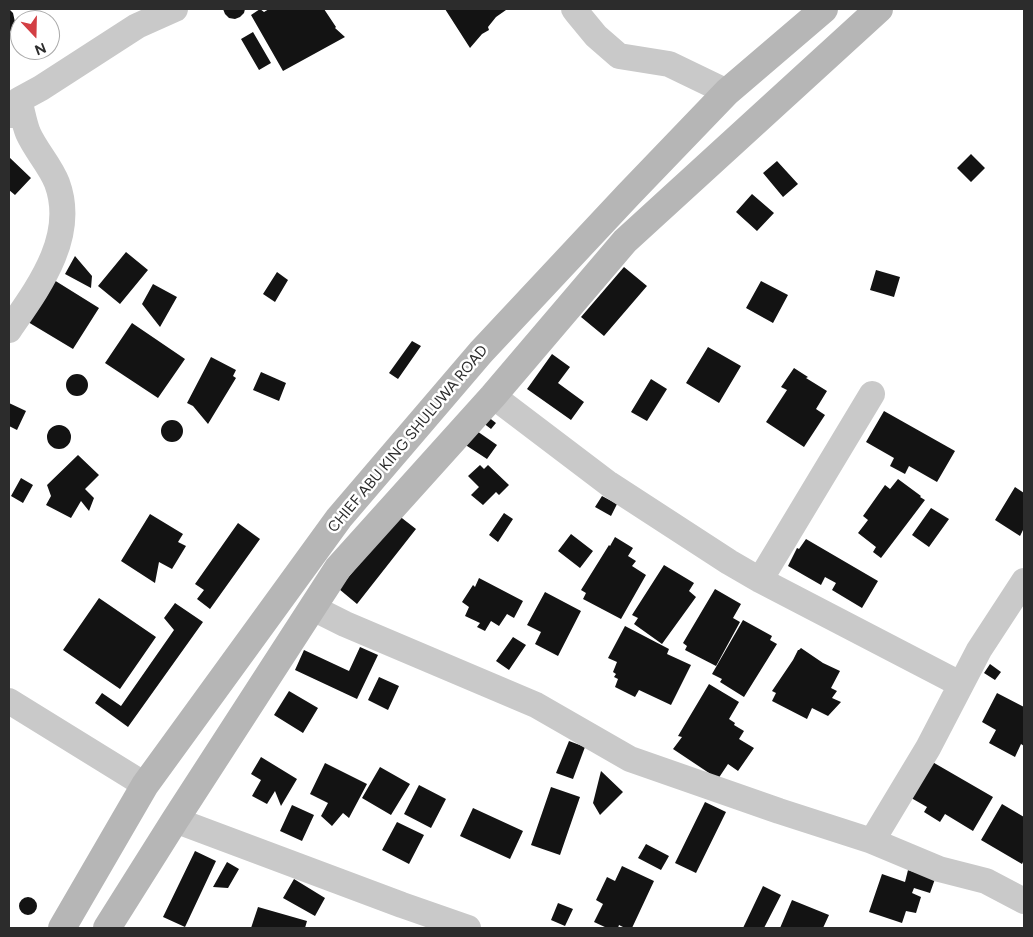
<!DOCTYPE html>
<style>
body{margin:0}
#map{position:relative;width:1033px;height:937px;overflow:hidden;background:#fff;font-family:Figtree,sans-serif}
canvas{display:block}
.frame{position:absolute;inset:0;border:10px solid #2c2c2c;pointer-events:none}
.north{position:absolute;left:10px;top:10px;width:50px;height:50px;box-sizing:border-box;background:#fff;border:1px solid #ababab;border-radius:50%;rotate:159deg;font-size:14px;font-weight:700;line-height:20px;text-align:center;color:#2c2c2c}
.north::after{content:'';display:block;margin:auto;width:18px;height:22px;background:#d33f44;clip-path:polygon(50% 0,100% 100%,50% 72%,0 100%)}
</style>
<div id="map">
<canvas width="1033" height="937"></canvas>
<div class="frame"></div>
<div class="north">N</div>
</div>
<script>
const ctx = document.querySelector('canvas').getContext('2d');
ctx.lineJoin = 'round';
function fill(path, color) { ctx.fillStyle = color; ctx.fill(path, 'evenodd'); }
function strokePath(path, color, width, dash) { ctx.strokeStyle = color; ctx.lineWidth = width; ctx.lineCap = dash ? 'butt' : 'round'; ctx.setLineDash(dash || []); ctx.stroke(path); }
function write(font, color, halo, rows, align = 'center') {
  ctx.font = font + ' Figtree,sans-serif'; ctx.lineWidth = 5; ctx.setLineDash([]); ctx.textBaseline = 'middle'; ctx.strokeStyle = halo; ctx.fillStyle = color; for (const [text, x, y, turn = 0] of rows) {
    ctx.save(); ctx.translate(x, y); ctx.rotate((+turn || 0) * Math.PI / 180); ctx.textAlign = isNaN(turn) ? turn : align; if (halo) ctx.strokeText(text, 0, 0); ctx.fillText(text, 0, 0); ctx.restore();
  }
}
const building = new Path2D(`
 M9,9L13,13L15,22L14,27L9,33Z
 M223,9H245L244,13L240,17L235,19L229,18L225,14Z
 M260,9L264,12L269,9H324L336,27L335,28L345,37L283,71L251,15Z
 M445,9H505L506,10L496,17L488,27L489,30L482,34L470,48Z
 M253,32L271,63L259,70L241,39Z
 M971,154L985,168L971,182L957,168Z
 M9,157L31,178L15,195L9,190Z
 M777,161L798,184L783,197L763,173Z
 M752,194L774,213L757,231L736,212Z
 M126,252L148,270L120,304L98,286Z
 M75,256L92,276L91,288L65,274Z
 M624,267L647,286L604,336L581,317Z
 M876,270L900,277L894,297L870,290Z
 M277,272L288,280L275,302L263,294Z
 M54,280L99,308L73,349L28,322Z
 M761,281L788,295L773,323L746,308Z
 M153,284L177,297L160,327L142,304Z
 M132,323L185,359L158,398L105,363Z
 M412,341L421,346L398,379L389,373Z
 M708,347L741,366L719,403L686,383Z
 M552,354L570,367L558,383L584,402L571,420L527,389Z
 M211,357L236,370L233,376L236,378L208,424L193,406L187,403Z
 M794,368L808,377L806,378L827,391L816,409L825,415L804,447L766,422L787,390L781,387Z
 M261,372L286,383L279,401L253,390Z
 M66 385a11 11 0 1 1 22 0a11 11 0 1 1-22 0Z
 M651,379L667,389L647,421L631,412Z
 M9,403L26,411L17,430L9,426Z
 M884,411L955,451L937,482L909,466L905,474L890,466L894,458L866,442Z
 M483,413L496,423L491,429L478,419Z
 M161 431a11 11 0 1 1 22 0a11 11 0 1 1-22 0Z
 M47 437a12 12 0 1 1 24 0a12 12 0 1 1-24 0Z
 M474,429L497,445L487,459L464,444Z
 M78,455L99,475L85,489L94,498L89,511L81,501L71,518L46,505L51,496L47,485Z
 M480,465L484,469L488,465L509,485L499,495L496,492L483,505L471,495L479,487L468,476Z
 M21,478L33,485L23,503L11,496Z
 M898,479L921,496L920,497L925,500L881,558L873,552L876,547L858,533L868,520L863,516L885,485L890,489Z
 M1015,487L1024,493V531L1023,530L1020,536L995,520Z
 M602,496L617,504L611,516L595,507Z
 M931,508L949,519L929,547L912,535Z
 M504,513L513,519L498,542L489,535Z
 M150,514L183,534L178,542L186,546L172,569L159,562L155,583L121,561Z
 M398,515L416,529L357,604L339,589Z
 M238,523L260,539L210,609L197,599L204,590L195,584Z
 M571,534L593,551L580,568L558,551Z
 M615,537L633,548L628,556L636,561L632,566L646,575L621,619L583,599L586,593L581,590L609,545L610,546Z
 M806,539L878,581L862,608L832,590L836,583L825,577L821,585L788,566L797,548L799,549Z
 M664,565L694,583L689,591L696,597L662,644L634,624L638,618L632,615Z
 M479,578L523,601L514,618L507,614L499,626L491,621L485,631L477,627L480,623L465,616L469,607L462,602L473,585L475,587Z
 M715,589L741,604L733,618L740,622L716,666L685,650L687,646L683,643Z
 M545,592L581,611L558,656L535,644L541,632L527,625Z
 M99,598L156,637L120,689L63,650Z
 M175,603L203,622L128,727L95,703L102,693L121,706L174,630L164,618Z
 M743,620L772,636L770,640L777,644L744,697L720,682L722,679L712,674Z
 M625,626L669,649L667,654L691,665L671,705L639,690L635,697L615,687L618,679L614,677L616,674L613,672L617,662L608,658Z
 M513,637L526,645L509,670L496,661Z
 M360,647L378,655L357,699L295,670L304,650L349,671Z
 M801,648L823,663L840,671L831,688L837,691L832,698L841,702L828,716L812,708L807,719L772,701L776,693L772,691L793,660L798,650H799Z
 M990,664L1001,672L995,680L984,673Z
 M379,677L399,686L388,710L368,700Z
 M709,684L739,702L729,719L735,723L734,725L744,731L739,739L754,748L738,771L728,764L718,779L673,749L682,737L678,736Z
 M289,691L318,708L303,733L274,715Z
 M997,693L1024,707V746L1021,744L1015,757L989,743L996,730L982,722Z
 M569,741L585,747L573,779L556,773Z
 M261,757L297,779L281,806L275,791L267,804L252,796L261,780L251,774Z
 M929,760L993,797L973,831L945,814L940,822L924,812L927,807L906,795Z
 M325,763L367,784L349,818L343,813L332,826L321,816L328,803L310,794Z
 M380,767L410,784L391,815L362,798Z
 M601,771L623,792L600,815L593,803Z
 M419,785L446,799L431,828L404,814Z
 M551,787L580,797L560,855L531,845Z
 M705,802L726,812L696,873L675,863Z
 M1002,804L1024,817V860L1022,864L981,840Z
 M292,805L314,815L302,841L280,831Z
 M473,808L523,831L510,859L460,836Z
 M397,822L424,835L409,864L382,850Z
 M646,844L669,856L661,870L638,858Z
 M195,851L216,861L185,927L163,917Z
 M227,862L239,869L228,888L213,887Z
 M622,866L654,881L632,928H625L619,925L618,928H607L594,922L603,904L596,900L607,877L615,881Z
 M908,870L935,879L930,893L914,888L912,893L921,897L916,913L906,911L902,923L869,912L882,874L905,882Z
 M294,879L325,898L315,916L283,898Z
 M763,886L781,895L764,928H743Z
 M19 906a9 9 0 1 1 18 0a9 9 0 1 1-18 0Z
 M792,900L829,915L823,928H780Z
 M558,903L573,909L565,926L551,920Z
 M258,907L307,921L305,928H251Z`);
const street = new Path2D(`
 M574,9L577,13L596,36L619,56L669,64L727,92
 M11,115L19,100L41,88L137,26L175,9
 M9,330C38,288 77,237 57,183C50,165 36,151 28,133C24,123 22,110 19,100
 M493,396L609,484L729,562L760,580L960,684
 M760,580L872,394
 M1024,581L979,650L928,748L872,841L939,869L986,881L1024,901
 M313,608L345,624L536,705L630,759L779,811L872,841
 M9,701L145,785
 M175,820L402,905L468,928`);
const secondary = new Path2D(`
 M62,928L145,785L339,518L481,352L628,195L727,92L824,9
 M107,928L175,820L338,568L493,396L625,241L879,9`);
const streetNames = [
 ["CHIEF ABU KING SHULUWA ROAD",408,439,-50]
];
fill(building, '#131313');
strokePath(street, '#c9c9c9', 26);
strokePath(secondary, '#b6b6b6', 28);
write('15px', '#2c2c2c', '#fff', streetNames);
</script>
